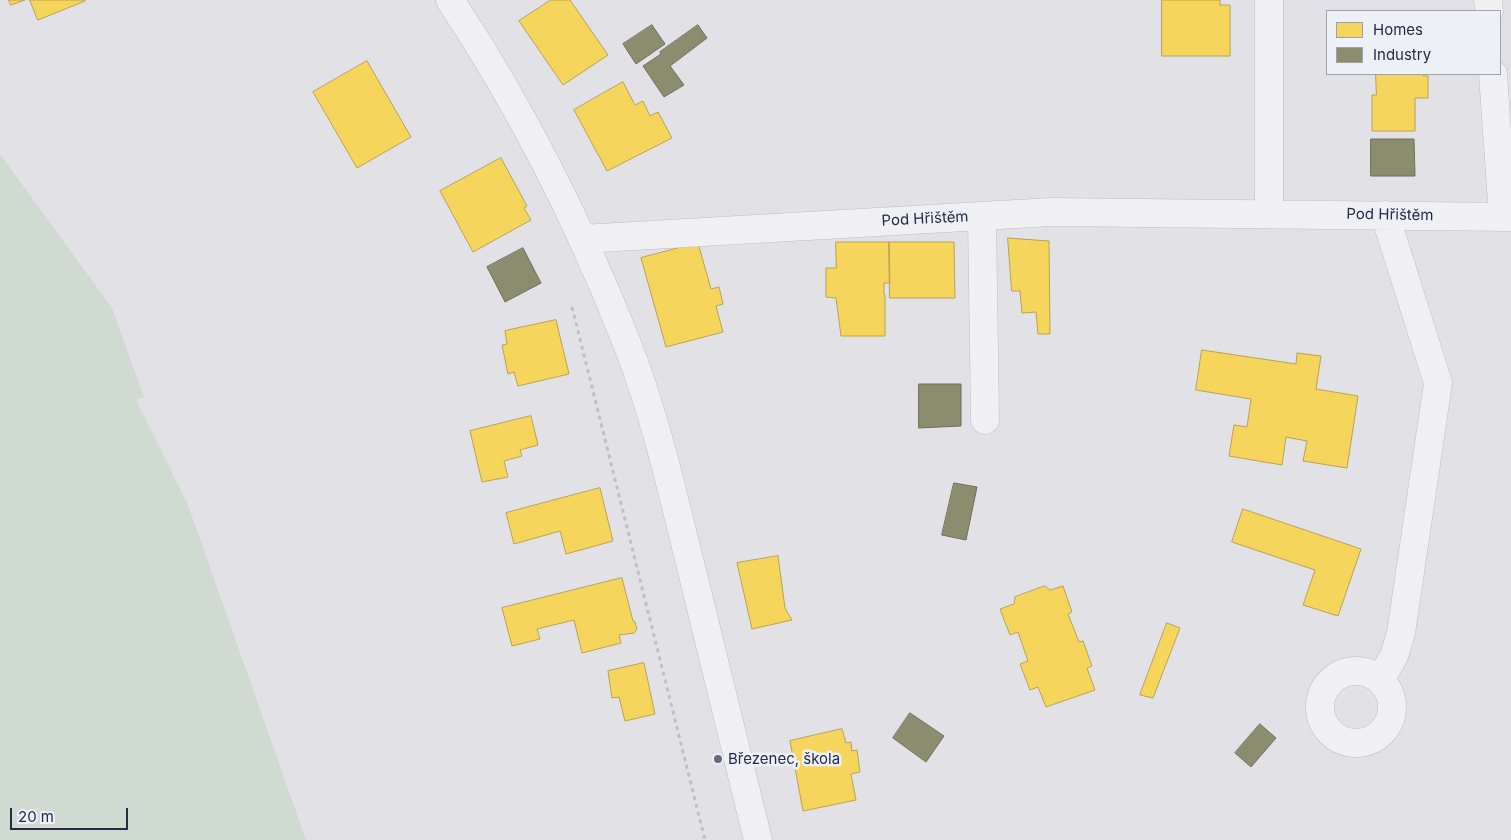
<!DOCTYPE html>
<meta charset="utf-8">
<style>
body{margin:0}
#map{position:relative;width:1511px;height:840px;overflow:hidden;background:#e1e1e6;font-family:Inter,sans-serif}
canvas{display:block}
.legend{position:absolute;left:1326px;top:10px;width:175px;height:65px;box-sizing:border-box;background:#eef0f7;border:1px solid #9ea1af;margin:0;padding:6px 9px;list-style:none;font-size:15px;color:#262a42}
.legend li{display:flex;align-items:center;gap:10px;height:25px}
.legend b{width:25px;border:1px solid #9ea1af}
.scale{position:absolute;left:10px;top:808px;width:118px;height:22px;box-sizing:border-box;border:2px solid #262a42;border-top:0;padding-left:6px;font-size:15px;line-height:18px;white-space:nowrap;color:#262a42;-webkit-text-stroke:4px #eef0f7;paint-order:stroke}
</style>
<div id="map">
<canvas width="1511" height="840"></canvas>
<ul class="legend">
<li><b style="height:14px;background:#f6d55c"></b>Homes</li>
<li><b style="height:14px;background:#8c8c6e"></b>Industry</li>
</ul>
<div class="scale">20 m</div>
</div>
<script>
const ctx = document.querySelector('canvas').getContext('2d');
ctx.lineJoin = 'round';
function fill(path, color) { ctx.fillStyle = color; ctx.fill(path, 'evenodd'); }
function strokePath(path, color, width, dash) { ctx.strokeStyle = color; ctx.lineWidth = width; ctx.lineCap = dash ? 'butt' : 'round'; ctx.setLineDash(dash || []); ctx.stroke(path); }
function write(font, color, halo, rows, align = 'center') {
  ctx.font = font + ' Inter,sans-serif'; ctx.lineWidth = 5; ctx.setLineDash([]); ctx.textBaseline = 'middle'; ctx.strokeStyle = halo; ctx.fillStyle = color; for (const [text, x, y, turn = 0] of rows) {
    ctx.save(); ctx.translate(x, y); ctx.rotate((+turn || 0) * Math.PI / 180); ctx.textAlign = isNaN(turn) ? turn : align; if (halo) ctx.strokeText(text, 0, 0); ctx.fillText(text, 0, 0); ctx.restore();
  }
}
const green = new Path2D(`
 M0,154L112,308L144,397L136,400L188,505L306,840H0Z`);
const homes = new Path2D(`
 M9,0H25L11,5Z
 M30,0H85V1L38,20Z
 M551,0H570L608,55L563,85L519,21Z
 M1162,0H1220V5H1230V56H1162Z
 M367,61L411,137L357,168L313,92Z
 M1376,74H1423V76H1428V98H1415V131H1372V95H1376Z
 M623,82L635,105L643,101L650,116L658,112L672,138L607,171L574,110Z
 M501,158L527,206L524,208L531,220L473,252L440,191Z
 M1008,238L1049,241L1050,334H1038L1036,312L1022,313L1020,291H1012Z
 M836,242H889L890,283H884V295H885V336H841L836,298L826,297V268H836Z
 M889,242H954L955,298H890Z
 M698,243L711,289L719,287L723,304L716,306L723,332L666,347L641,258Z
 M556,320L569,374L518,386L514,372L508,374L502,345L507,344L505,331Z
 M1202,350L1296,364L1297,353L1321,356L1316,389L1358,396L1347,468L1303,461L1307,441L1286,437L1282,465L1229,456L1234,425L1247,427L1251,399L1196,390Z
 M531,416L538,445L520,450L522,456L504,461L508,477L482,482L470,431Z
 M600,488L613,541L566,554L560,531L514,544L506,513Z
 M1243,509L1361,549L1338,616L1303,605L1315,570L1232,542Z
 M778,556L785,608L792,620L752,629L737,563Z
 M622,578L633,621L635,622L637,629L634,633L619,635L621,643L582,653L574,620L537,629L540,639L512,646L502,608Z
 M1045,586L1050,590L1063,586L1072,612L1068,614L1079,642L1083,641L1092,666L1087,668L1095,690L1046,707L1038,687L1030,690L1020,664L1028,661L1018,632L1010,635L1000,609L1014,604L1015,597Z
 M1167,623L1180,628L1153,698L1140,695Z
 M644,663L655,714L625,721L619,697L612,698L608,671Z
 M842,729L846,743L851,742L852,751L857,750L860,772L851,774L856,800L803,811L790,741Z`);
const industry = new Path2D(`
 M652,25L665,44L636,64L623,44Z
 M698,25L707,38L670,66L684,85L664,97L643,66L661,54L660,52Z
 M1371,139H1414L1415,176H1371Z
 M523,248L541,283L505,302L487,267Z
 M919,384H961V426L919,428Z
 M954,483L977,487L966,540L942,535Z
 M910,713L944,736L926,762L893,738Z
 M1260,724L1276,738L1251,767L1235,753Z`);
const path = new Path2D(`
 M572,307L705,840`);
const minor = new Path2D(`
 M450,0C521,107 579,222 626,341C655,414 672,491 691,567C713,658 735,749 758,840
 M1488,0L1489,11
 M1493,74L1503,217
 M1269,214V0
 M982,216L985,420
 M582,239L1051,212L1511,217
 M1320 707a36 36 0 1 1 72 0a36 36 0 1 1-72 0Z
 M1380,680L1394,656L1401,633L1438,383L1385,215`);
const markers = [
 [718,759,5,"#676a7b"]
];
const streetNames = [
 ["Pod Hřištěm",1390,215,1],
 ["Pod Hřištěm",925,219,-3]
];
const poiNames = [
 ["Březenec, škola",728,759]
];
fill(green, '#cfdad1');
fill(homes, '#f6d55c');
strokePath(homes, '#b8a254', 1);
fill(industry, '#8c8c6e');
strokePath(industry, '#6d6f61', 1);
strokePath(minor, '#bcbdc2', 29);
strokePath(path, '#bfc0c6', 3, [4, 4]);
strokePath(minor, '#f0f0f3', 28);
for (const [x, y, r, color] of markers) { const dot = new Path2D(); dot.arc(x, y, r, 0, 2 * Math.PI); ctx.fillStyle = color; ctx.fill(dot); strokePath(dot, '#eef0f7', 2); }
write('15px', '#262a42', '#eef0f7', streetNames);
write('15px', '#262a42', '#eef0f7', poiNames, 'left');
</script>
